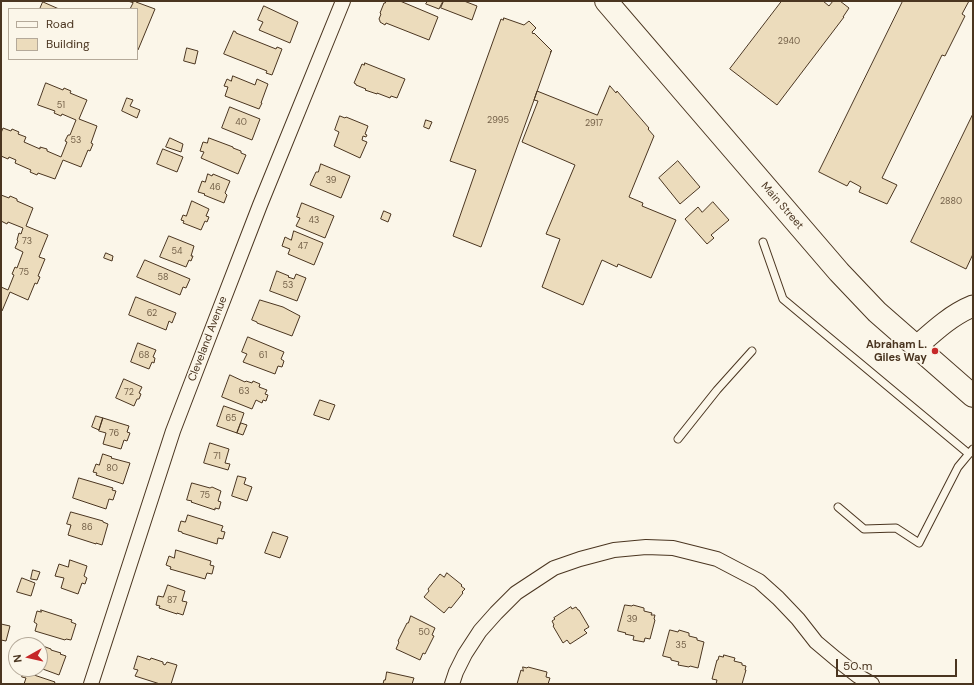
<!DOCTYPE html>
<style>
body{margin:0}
#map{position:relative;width:974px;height:685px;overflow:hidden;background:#fbf6e9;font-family:"DM Sans",sans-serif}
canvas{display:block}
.frame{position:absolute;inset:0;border:2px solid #4a3520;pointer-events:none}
.legend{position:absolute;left:8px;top:8px;width:130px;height:52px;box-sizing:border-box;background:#fbf6e9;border:1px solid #b4a999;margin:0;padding:5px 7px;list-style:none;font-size:12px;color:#4a3520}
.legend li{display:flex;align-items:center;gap:8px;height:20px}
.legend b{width:20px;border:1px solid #b4a999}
.north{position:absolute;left:8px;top:637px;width:40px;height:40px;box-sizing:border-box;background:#fbf6e9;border:1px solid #b4a999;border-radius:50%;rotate:262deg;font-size:11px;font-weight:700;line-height:16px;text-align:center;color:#4a3520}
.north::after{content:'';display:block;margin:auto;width:14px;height:18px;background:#c62828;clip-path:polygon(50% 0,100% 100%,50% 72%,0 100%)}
.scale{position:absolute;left:836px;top:659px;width:121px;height:18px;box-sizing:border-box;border:2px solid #4a3520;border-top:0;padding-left:5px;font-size:12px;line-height:14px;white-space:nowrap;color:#4a3520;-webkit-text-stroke:3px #fbf6e9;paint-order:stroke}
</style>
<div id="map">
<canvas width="974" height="685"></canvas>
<div class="frame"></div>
<ul class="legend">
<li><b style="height:5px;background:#fbf6e9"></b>Road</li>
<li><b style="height:11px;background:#ecdcbc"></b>Building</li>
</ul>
<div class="north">N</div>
<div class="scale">50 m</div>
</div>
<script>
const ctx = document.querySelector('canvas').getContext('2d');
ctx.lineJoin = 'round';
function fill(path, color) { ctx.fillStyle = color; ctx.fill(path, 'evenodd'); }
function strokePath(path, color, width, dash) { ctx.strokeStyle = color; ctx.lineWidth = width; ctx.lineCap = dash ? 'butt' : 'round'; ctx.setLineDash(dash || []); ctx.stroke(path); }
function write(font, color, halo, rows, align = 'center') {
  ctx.font = font + ' "DM Sans",sans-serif'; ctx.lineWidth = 3; ctx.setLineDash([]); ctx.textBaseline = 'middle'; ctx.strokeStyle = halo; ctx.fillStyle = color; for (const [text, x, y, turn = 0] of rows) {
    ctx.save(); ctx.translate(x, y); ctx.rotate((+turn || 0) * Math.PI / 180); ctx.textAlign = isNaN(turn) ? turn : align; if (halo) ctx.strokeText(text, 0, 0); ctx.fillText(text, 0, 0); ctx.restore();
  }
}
const building = new Path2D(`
 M128,1H136V2L155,9L138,50L137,49V9H130L133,3Z
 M386,1H400L438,17L429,40L386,23L385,25L380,22V21L379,19L381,14L380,13L384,3H385Z
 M428,1H443L439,9L426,4Z
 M444,1H464L477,6L472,20L441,8Z
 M782,1H823L829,6L833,1H840L849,8L843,17H844L777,105L730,69Z
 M903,1H969L962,14L965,16L945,56L942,55L882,178L897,185L887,204L859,192L861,187L850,181L847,186L819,172Z
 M43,2L59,9H40Z
 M264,6L298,22L290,43L259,30L263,22L258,20Z
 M504,18L524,25L529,21L536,28L532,32L533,34L534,33L552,51L550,52H551L534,100L481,247L453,236L476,170L450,161L501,19L503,20Z
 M234,31L236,32V33L276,49L277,47L282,49L272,75L266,73L267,71L224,54Z
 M187,48L198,51L195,64L184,61Z
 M365,63L405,79L397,98L391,96L390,98L377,93V94L365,90L366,89L356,85V84L354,83L362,64L364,65Z
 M233,76L255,85L257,79L268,84L261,103H262L259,109L225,96L228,87L224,86L227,79L231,81Z
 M46,83L63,90L64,88L71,91L70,93L87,100L79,119L97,126L91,143L93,144L90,151L88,150L81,167L63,160L55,179L38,173L37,175L30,172L31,170L15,163L16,160L9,157L8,159L1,156V133L3,128L11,131L12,129L19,132L18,134L26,137L24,142L40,149V147L47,149V151L61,157L67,142L65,141L68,135H70L76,120L62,114L61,116L54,113L55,111L38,105Z
 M610,86L616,93L617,91L649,128L648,129L654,136L629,197L643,203L642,206L676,220L651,278L618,264L617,267L602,260L583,305L542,287L560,239L546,234L575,165L522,142L538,101L534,100L537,91L597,115Z
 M127,98L133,100L130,106L140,110L137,118L122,111Z
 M230,107L260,119L252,140L222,128Z
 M973,114V254L966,269L911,242Z
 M340,116L345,118L346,117L368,126L365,134L367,135L366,137L363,136L362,140L367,142L360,158L334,146L339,132L335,130Z
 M426,120L432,122L429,129L424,127Z
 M170,138L183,144L181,152L166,147Z
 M209,138L233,147V148L241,151V153L246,155L238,174L201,158L204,152L200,151L203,142L207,143Z
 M163,149L183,157L177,172L157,164Z
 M678,161L700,187L680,204L659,178Z
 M321,164L350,176L341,198L310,185L316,172H318Z
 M208,174L212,176L213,174L230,181L225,193L227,195L224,203L204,195L205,194L198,192L202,181L205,182Z
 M1,195L9,198L10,196L17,199V201L33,208L26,226L48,235L39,257L45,259L38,276L40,277L37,284L35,283L28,300L10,292L2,311H1V287L8,290L14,275L12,274L15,267L17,268L23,252L15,248L18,241L17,240L19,233L21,234L23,228L8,222L7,224L1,221Z
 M192,201L209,209L206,216L209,217L207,222L205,221L201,230L183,223L184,221L181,220L183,215L186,216Z
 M713,202L729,220L711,235L714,238L707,244L685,219L698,207L702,212Z
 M302,203L334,216L325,238L296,226L300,218L297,217Z
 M384,211L391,214L388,222L381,219Z
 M294,231L323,243L314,265L288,254L290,249L282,246L285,237L291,240Z
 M169,236L194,246L191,256H193L191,261L189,260L186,267L160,257Z
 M106,253L113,256L112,261L104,258Z
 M145,260L190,279L186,288L183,287L180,295L137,277Z
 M277,271L289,276L288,277L294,279L296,274L306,278L297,301L270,291Z
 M136,297L176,313L172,323L169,321L166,330L129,315Z
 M260,300L283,307L300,316L292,336L257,323V322L252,320Z
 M248,337L284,352L281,359L284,361L282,367L278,366L275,374L243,362L247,354L242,352Z
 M138,343L156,350L153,357L155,358L154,363L152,362L149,369L131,362Z
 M230,375L245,382L246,381L252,383L253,381L260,384L259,387L267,390L265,394L268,395L266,401L263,400L262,403L256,400L252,409L222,397Z
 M124,379L142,387L139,393L141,394L139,399H137L134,406L116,398Z
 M320,400L335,405L329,420L314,415Z
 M224,406L244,413L237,433L217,426Z
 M96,416L103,418L99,430L92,427Z
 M103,418L129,426L127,432L130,433L127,441L124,440L121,449L103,444L106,433L99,431Z
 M241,423L247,425L243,435L237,433Z
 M210,443L229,449L225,463L230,464L228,470L204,463Z
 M103,454L112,457L111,458L130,463L123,484L96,475L97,473L93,472L96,464L99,465Z
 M238,476L246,478L244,484L252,487L247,501L232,496Z
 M79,478L113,488L112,490L116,491L113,500L109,499L106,509L73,498Z
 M192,483L210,488L212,487L221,491L218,501L221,502L219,509L215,508V510L191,502L192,501L187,500Z
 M71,512L103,521V522L108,524L102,545L96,543V544L68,535L71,525L67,524Z
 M188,515L223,526L221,531L225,532L223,539L218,538L217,544L182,533V532L178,531L181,521L185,522Z
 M273,532L288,537L280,558L265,553Z
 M176,550L211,561L210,565L214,566L212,574L207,573L205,579L170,569L171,567L166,565L169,556L174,558Z
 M70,560L87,566L84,576L87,578L85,584L82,583L78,594L61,588L64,578L55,576L59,564L68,567Z
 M33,570L40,572L37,580L31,579Z
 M447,573L462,585L461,586L465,589L462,592L463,593L451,608L449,607L444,613L424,597L429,591L428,589L440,574L444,577Z
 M22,578L35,583L31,596L17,592Z
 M168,585L185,591L182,601L187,602L183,615L177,613V614L159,608L160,606L156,605L158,596L163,597Z
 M625,605L632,606L633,605L644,608V611L652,613L651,615H655L654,619L655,620L650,639L645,638L644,642L633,640L634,636L625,634L626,633L618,631Z
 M571,607L572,609L576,607L578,610H579L589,627L584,630L587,633L570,644L567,640L563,643L553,626L554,625L552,621L555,619L554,618Z
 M41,610L72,620L71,622L76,624L71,640L66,639L65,640L35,631L37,624L34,622L37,611L41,612Z
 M411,616L435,628L432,635L434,636L425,654L423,653L420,660L396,649L399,642L398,641L407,623H408Z
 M1,624L10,626L6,641L1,640Z
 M670,630L678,632L679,630L689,633V636L697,638V640L704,642L698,668L690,666L689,667L678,665L679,662L671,660V658L663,656Z
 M40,645L51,649V650L61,653L60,654L66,656L59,675L40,668Z
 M724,655L735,658L734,661L742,663V665L746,666L745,670H746L742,684H716L717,680L712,679L717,660H718L719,656L723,657Z
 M138,656L150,660L151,658L163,662V664L165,665L167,662L177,665L171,684H160L135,676L138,670L134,669Z
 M523,667L527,668L528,667L547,672L546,677L550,678L548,684H517L521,670L523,671Z
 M387,672L414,678L412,684H383L384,680H385Z
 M24,673L27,674L28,673L55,682L54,684H24L26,678L22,677Z`);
const lane = new Path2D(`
 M763,242L783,299L969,454
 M678,439L717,390L752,351
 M838,507L864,529L896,528L919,543L958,467L973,449`);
const street = new Path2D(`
 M91,684L173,431L209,337L260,205L343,1
 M452,684L456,672L465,654L480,631L496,613L516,593L554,568L580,559L614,550L646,547L673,548L717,559L759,581L778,598L798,619L816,642L835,658L858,676L872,684`);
const secondary = new Path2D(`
 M916,347C934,331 951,315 973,306`);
const primary = new Path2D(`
 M606,1L839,272L877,312L973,396`);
const markers = [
 [935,351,4,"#c62828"]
];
const numberNames = [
 ["2940",789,42],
 ["51",61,106],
 ["2995",498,121],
 ["40",241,123],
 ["2917",594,124],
 ["53",76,141],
 ["39",331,181],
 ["46",215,188],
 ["2880",951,202],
 ["43",314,221],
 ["73",27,242],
 ["47",303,247],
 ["54",177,252],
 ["75",24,273],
 ["58",163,278],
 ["53",288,286],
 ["62",152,314],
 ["68",144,356],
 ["61",263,356],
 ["63",244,392],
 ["72",129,393],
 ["65",231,419],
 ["76",114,434],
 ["71",217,457],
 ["80",112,469],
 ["75",205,496],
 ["86",87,528],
 ["87",172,601],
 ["39",632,620],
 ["50",424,633],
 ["35",681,646]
];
const streetNames = [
 ["Main Street",782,206,49],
 ["Cleveland Avenue",208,339,-69]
];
const poiNames = [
 ["Abraham L.",927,345],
 ["Giles Way",927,358]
];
fill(building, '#ecdcbc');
strokePath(building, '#4a3520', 1);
strokePath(lane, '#4a3520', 9);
strokePath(street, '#4a3520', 16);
strokePath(secondary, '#4a3520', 23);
strokePath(primary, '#4a3520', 24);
strokePath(lane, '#fbf6e9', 7);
strokePath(street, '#fbf6e9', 14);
strokePath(secondary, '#fbf6e9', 21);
strokePath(primary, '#fbf6e9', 22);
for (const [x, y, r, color] of markers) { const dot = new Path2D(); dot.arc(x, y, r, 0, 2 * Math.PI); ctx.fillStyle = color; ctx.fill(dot); strokePath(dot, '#fbf6e9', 1.5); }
write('9px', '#725f47', null, numberNames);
write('11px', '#4a3520', '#fbf6e9', streetNames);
write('bold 11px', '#4a3520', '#fbf6e9', poiNames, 'right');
</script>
